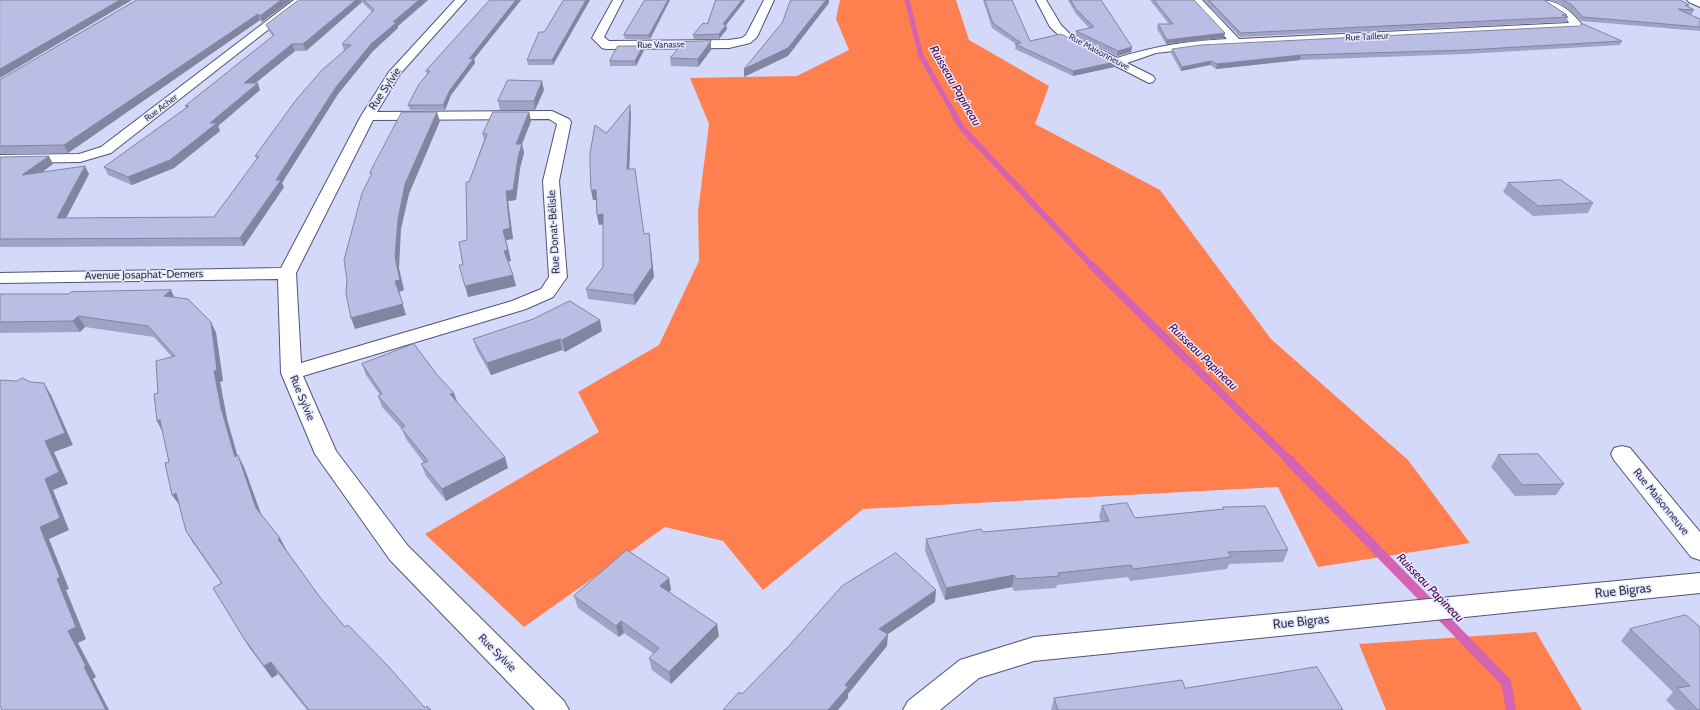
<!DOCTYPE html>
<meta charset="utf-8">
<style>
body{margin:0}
canvas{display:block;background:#d5d9f9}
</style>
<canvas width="1700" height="710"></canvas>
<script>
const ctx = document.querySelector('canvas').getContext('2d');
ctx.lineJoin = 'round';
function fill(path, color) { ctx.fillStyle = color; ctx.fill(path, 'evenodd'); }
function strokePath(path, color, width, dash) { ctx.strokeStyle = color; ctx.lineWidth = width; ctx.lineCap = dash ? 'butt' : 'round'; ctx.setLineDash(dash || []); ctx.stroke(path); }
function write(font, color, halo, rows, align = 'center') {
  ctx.font = font + ' Cabin,sans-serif'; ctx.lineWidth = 3; ctx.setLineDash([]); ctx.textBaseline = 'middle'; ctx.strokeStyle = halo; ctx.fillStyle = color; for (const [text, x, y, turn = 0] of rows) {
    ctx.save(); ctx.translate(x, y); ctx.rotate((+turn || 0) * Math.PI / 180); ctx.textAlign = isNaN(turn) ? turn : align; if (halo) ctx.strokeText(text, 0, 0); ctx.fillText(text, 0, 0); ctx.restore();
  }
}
const forest = new Path2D(`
 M840,0H956L969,40L1049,86L1035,124L1160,190L1271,339L1408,460L1470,543L1318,567L1278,487L863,509L763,590L723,541L665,527L524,627L425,534L599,432L578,392L659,345L699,261L698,212L709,124L690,78L797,76L849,50L836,19Z
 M1536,632L1582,710H1386L1359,644Z`);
const streamFar3 = new Path2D(`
 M907,0L921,56L956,117`);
const streamFar2 = new Path2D(`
 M955,116L962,128L1093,267`);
const streamFar1 = new Path2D(`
 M1092,266L1289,460`);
const stream = new Path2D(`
 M1288,459L1506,682L1511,710`);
const minor = new Path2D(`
 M294,0H306L111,153L80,162L0,163V155L79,154L101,147Z
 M455,0H466L400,74L377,112L552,111L569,119L571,122L559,181L567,277L553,297L526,309L303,376L336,451L408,546L564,701L569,710H535L390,560L315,454L281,373L278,279L0,283V273L281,268L361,116L389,72ZM549,119L557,124L543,181L549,277L541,289L512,301L301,363L296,273L373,120Z
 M613,0H623L604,37L609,41L729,40L742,38L746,35L764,0H774L757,37L750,43L729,48L606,49L602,48L592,38Z
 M1036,0H1046L1061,25L1071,35L1117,58C1156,46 1186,41 1227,39L1191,0H1202L1239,39L1569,23L1566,18L1538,0C1558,0 1571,10 1583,26L1577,29L1200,48L1156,53L1127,63L1153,76L1155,79L1153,82L1149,83L1063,39L1050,27Z
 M1622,446L1630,448L1700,532V560L1691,557L1614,460L1611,454L1614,448Z
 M1700,573V593L1034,661L979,678L940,710H903L908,701L960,660L1034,637Z`);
const tertiary = new Path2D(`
 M1687,0H1700V7L1689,2Z`);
const wall = new Path2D(`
 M137,0H292L262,22L260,20L68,153L0,154V80Z
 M299,0H428L398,26V28L373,51L338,94L282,183L284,187L244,246L0,247V157L53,164L41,173L89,174L66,218L214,217L257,159L255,156L344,50L342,44L372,12L362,2L306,51H295L255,83L260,90L218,126L220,131L174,168L132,185L108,175L104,167L186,108L185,106L273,36L269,31L266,25Z
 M490,0H521L474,59L475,63L451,95L445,110H410L408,105L427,74L426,71Z
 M564,0L553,65H528L527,60Z
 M645,0H670L650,39H625L624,35Z
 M716,0H745L744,2L726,25L727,29L719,39H694L693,35L707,24Z
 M983,0H1012L1030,41L1114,67L1073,76L1015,49L1016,44L992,28Z
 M1068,0H1101L1132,47L1131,52L1117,56L1076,36V31L1089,28L1076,14Z
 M1150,0H1194L1224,38L1166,44L1157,29L1158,24H1169Z
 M1204,0H1544L1567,15V17H1568L1566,22L1240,37Z
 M1549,0H1680L1689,5L1688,6L1694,10L1692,14H1688L1700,19V31L1581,21L1570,10L1559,3Z
 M1622,41L1620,45L1465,54L1300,60L1216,69L1210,65L1181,71L1171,53L1172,49Z
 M643,46L644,50L636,66H610V61Z
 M711,50L698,67L671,66L670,58Z
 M544,90L535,110H500L498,101Z
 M529,112L531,121L522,144L524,153L520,168L516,200L508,201L513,239L506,240L511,261H508L513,275L516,286L468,297L463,265L467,240L469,182L484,140L483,134Z
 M631,114L629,169L644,234L649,233L654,277L635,305L588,299L586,289L603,267V224L599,225L597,215L596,200H593L606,133Z
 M1508,183L1593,203L1588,213L1533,216L1503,192Z
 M0,294L174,297L211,322L216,333L223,381L220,382L227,419L237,456L244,467L260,513L319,596L345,627L425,708L431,710H307L278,674L272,678L250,649L213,588L221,583L193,543L186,531L169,462L158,393L172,357L154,337L85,327L80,332L0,333Z
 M602,331L565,352L562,350L491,375L477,350L473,339Z
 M362,364L458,403L508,468L446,501L426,476L421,464L424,463L406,439L402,429L382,407L378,396L380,395L366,375Z
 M1498,455L1564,484L1556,495L1515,496L1491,467Z
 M1102,506L1135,518L1223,509V507L1288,550L1283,562L1229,564L1227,569L1130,581L1128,577L1057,585L1056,588L1014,591L1012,587L945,600L925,551L926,539L983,532L1101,521L1099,517Z
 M669,578L671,590L669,592L719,636L671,684L652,670L649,658L654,654L624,633L619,637L578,608L574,596Z
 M1700,627V710H1676L1666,700L1673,692L1621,641L1630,629Z
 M1185,688L1343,710H1051L1054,698Z`);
const shadedWall = new Path2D(`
 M120,0H132L0,78V69Z
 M281,0H292L262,22L260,16Z
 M356,0H361L362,2L306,51L303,44Z
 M419,0H428L398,26V28L373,51L338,94L282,183L284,187L244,246L240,238L276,180L336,87L371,44L393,22Z
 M516,0H521L474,59L475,63L451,95L445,110L443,105L450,90L469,59Z
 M586,0H590L553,65L552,60Z
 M668,0H670L650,39L649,35Z
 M742,0H745L744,2L726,25L727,29L719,39V34L723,24Z
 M826,0H829V3L788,56L744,77V69Z
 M258,14L260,20L68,153L64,145Z
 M1225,33L1224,38L1166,44L1167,40Z
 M711,41V50L698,67V59Z
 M292,44L295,51L247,90L244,83Z
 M643,46L644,50L636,66L635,61Z
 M1132,47L1131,52L1117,56L1118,51Z
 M1301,55L1300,60L1216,69L1217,64Z
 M1211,61L1210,65L1181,71L1182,67Z
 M1115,62L1114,67L1073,76V71Z
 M542,81L544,90L535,110L534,101Z
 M258,83L260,90L218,126L220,131L174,168L132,185L128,177L210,123Z
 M630,105L631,114L629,179L627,169Z
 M437,112L440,121L409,194L401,229L399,268L404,290L399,292L406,315L355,329L351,318L395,257L398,219L405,184Z
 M529,112L531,121L518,154L516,144Z
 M522,144L524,153L520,168L516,200L508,201L513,239L506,240L511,261L507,262L504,251L503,230L506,191Z
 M49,156L53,164L27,183L22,175Z
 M85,166L89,174L62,226L57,218Z
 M591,190H596L598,200H593Z
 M603,214L604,224L599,225L597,215Z
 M649,233L654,277L635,305L633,295Z
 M513,275L516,286L468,297L465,286Z
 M171,290L176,301L164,296Z
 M78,316L85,327L80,332L73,321Z
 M600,320L602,331L565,352L562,340Z
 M211,322L216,333L223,381L220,382L227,419L241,468L235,457L221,408L214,371Z
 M560,339L562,350L491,375L487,363Z
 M44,383L51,395L73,445L54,452L68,484L53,490L69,530L49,539L69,589L66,590L86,639L78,643L96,677L93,679L109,710H106L103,705L84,667L68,631L57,579L40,527L45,441Z
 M454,393L458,404L450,394Z
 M160,420L163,433L157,421Z
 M238,455L244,467L263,519L256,508Z
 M505,457L508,468L446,501L442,489Z
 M176,493L180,506L172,495Z
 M280,538L286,549L284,550L278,539Z
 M1014,575L1012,587L945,600L946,588Z
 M669,578L671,590L662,598L660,586Z
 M936,590L935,602L878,641L879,629Z
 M621,621L624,633L619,637L616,626Z
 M717,624L719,636L671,684L669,672Z
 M888,634L887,646L848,694V698L838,710H828L845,685Z
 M271,662L278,674L272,678L264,666Z`);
const building = new Path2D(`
 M0,0H120L0,69Z
 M137,0H281L260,16L258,14L64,145L0,146V80Z
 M299,0H356L303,44H292L244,83H258L210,123H217L170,160L128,177L104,167L189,106H185L274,35L266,25Z
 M364,0H419L393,22H397L371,44L336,87L276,180H281L240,238L0,239V157L49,156L22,175L85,166L57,218L214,217L259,156H255L296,100L322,70L351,45L342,44L374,10Z
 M490,0H516L469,59L474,58L450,90L443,105H408L419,84L430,71H426Z
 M564,0H586L552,60H527L539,32H544Z
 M645,0H668L649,35H624Z
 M716,0H742L723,24L726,25L719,34L693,35L703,23L707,24Z
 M791,0H826L788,48L744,69L782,23Z
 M985,0H1012L1030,41L1061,34L1115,62L1073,71L1015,44L1021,43L993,23Z
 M1071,0H1101L1132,47L1118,51L1076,31L1094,27L1076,9Z
 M1154,0H1194L1225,33L1167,40L1158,24H1173Z
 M1209,0H1544L1567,15H1562L1568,17L1241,33Z
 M1563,0H1680L1689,5H1685L1694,10L1678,9L1700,19V27L1583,17L1572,5Z
 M1583,24L1622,41L1467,50L1301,55L1217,64L1211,61L1182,67L1172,49L1201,45L1579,26Z
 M711,41L698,59L670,58L684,42Z
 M618,46H643L635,61H610Z
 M508,80L542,81L534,101H498Z
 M630,105L627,169H635L644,234L649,233L652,267L633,295L586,289L603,267V214L597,215L596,190H591L590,165V153L595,125L606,133Z
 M402,112H437L405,184L398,219L395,257L400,280L395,281L403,304L351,318L346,294L347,280L344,260L362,193L372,173H370Z
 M493,112H529L516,144H522L518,158L513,190L506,191L510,228L503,230L508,250L504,251L513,275L465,286L459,265H463L459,242L467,240L466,182H469L487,134H483Z
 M1561,180L1593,203L1538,206L1508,183Z
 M171,290L164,296L188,299L211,322L217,370L214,371L221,408L235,457L238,455L256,508L280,538L278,539L319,596L345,627L348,625L388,666L425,708L427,706L431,710H309L271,662L264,666L243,637L213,588L222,583L186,531L176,493L172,495L165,463L169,462L160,420L157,421L154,394L158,393L156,361L175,356L148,326L78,316L73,321L0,322V294H69L71,292Z
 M570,301L600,320L562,340L560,339L487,363L473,339L533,319Z
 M414,344L438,376L454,393L450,394L505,457L442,489L421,464L428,461L401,428L405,426L378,396L382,394L362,364Z
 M23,378L30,382L44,383L65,433L45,441L59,472L45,479L60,518L40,527L60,577L57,579L76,627L68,631L86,666L84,667L106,710H2L0,706V380L16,381Z
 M1538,454L1564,484L1522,485L1498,455Z
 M1127,503L1135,518L1224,509L1223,507L1265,506L1288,550L1228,552L1231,557L1133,569L1131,565L1058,573L1059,576L1016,579L1014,575L946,588L926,539L981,529L983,532L1109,521L1102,506Z
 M627,550L669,578L660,586L717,624L669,672L649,658L659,648L621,621L616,626L574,596Z
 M896,553L936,590L879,629L888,634L845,685L848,687L828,710H723L739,692L742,694L788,647L842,586Z
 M1686,615L1700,627V710H1698L1677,688L1690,686L1630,629Z
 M1317,667L1343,710H1058L1054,698L1182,680L1185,688Z`);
const farStreetnames = [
 ["Rue Tailleur",1367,37,-3],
 ["Rue Vanasse",661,45,-1],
 ["Rue Maisonneuve",1099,52,28],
 ["Rue Acher",161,108,-37]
];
const streetNames = [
 ["Rue Sylvie",385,89,-56],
 ["Rue Donat-Bélisle",554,232,-93],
 ["Avenue Josaphat-Demers",144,275,-1],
 ["Rue Sylvie",302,398,67],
 ["Rue Maisonneuve",1661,502,51],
 ["Rue Sylvie",497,653,45]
];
const waterNames = [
 ["Ruisseau Papineau",955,86,60],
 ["Ruisseau Papineau",1203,357,44],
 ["Ruisseau Papineau",1430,588,46]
];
const nearStreetnames = [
 ["Rue Bigras",1623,591,-6],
 ["Rue Bigras",1301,622,-6]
];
fill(forest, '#ff7f4f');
strokePath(streamFar3, '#d463b1', 5);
strokePath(streamFar2, '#d463b1', 6);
strokePath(streamFar1, '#d463b1', 8);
strokePath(stream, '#d463b1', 10);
strokePath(minor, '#525476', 2);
strokePath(tertiary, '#525476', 2);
fill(minor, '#fff');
fill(tertiary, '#fff');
fill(wall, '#a0a3c5');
fill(shadedWall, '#8285a0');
fill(building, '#babee5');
strokePath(building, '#8285a0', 1);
write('9px', '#363747', '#e4e7ff', farStreetnames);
write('11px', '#363747', '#e4e7ff', streetNames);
write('italic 12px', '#50073f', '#e4e7ff', waterNames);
write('13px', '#363747', '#e4e7ff', nearStreetnames);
</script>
